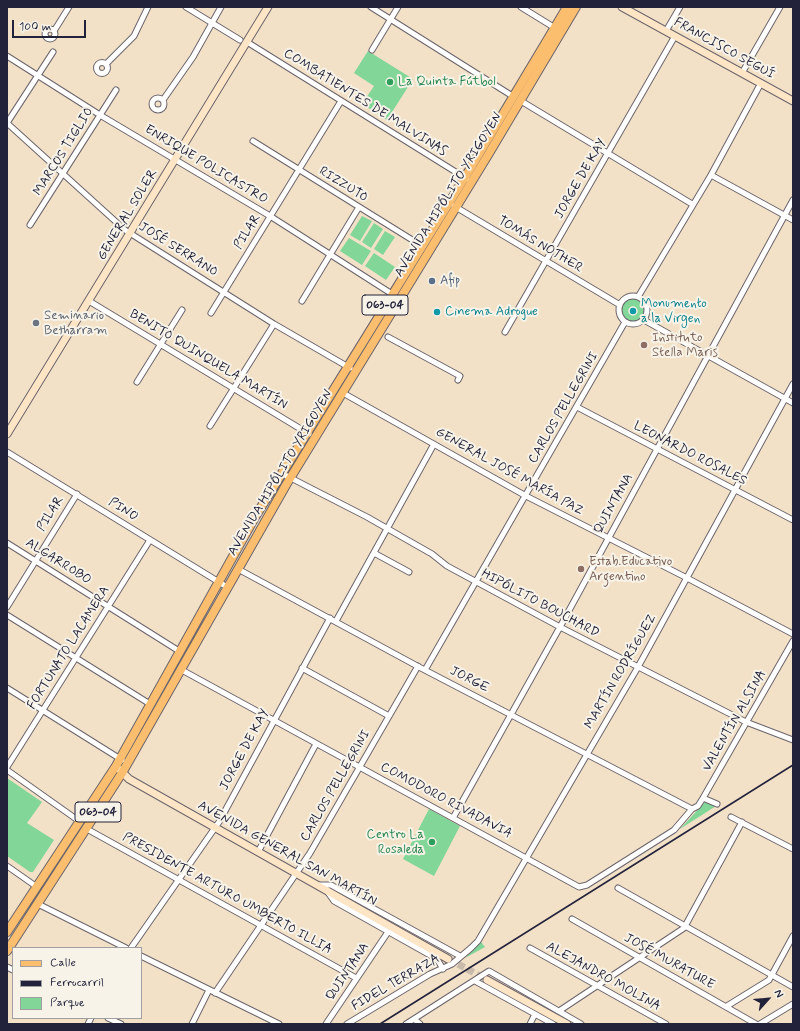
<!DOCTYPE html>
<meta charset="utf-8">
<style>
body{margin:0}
#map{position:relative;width:800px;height:1031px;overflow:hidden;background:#f3e1c7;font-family:Mynerve,sans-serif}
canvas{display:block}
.frame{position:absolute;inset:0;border:8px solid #22223b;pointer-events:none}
.legend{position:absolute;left:12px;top:947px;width:130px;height:72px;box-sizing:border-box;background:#f7f3e8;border:1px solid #a29fa3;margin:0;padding:5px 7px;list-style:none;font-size:12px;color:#22223b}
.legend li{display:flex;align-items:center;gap:8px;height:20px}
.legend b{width:20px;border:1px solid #a29fa3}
.north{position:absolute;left:748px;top:979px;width:40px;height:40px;-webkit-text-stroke:3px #f7f3e8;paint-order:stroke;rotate:63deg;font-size:11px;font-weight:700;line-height:16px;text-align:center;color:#22223b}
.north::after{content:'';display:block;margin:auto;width:14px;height:18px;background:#22223b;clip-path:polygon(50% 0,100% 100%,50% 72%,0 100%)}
.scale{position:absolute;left:12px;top:20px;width:74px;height:18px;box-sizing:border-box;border:2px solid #22223b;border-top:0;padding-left:5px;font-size:12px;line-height:14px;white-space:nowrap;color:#22223b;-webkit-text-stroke:3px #f7f3e8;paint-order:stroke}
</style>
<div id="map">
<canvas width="800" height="1031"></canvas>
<div class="frame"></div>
<ul class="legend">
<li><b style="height:5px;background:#fbbd6e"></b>Calle</li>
<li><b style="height:5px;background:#22223b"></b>Ferrocarril</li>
<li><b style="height:11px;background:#81d698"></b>Parque</li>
</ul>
<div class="north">N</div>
<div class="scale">100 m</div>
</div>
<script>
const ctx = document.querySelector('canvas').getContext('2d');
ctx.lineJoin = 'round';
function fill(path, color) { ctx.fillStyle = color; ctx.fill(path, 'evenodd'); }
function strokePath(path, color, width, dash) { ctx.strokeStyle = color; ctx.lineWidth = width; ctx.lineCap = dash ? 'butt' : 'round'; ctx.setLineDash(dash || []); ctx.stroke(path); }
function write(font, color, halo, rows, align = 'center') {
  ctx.font = font + ' Mynerve,sans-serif'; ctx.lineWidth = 4; ctx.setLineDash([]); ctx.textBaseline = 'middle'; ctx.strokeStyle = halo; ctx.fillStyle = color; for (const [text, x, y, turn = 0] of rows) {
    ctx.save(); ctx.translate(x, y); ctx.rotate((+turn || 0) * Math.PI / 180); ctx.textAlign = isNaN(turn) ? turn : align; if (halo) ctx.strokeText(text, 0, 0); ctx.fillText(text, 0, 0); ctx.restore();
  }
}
const green = new Path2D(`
 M368,51L413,79L387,120L362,104L374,86L354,73Z
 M362,216L372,221L360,241L350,235Z
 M374,223L383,229L371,248L362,242Z
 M385,231L395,237L383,255L374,249Z
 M349,238L371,251L362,265L340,251Z
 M374,253L395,267L386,280L365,266Z
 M622 310a12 12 0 1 1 24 0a12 12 0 1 1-24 0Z
 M7,778L42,802L27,823L54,840L33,872H30L7,856Z
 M705,802L716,806L680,829Z
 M429,809L460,826L434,876L403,859Z
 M481,942L485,947L465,958Z`);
const secondaryTunnel = new Path2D(`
 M449,959L487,980`);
const street = new Path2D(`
 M186,7L240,40
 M371,7L514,97
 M521,7L555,28
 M45 34a5 5 0 1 1 10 0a5 5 0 1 1-10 0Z
 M54,31L69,7
 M666,31L680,7
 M247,42L467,179
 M372,50L398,7
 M7,56L100,115L270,216L392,294
 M96.5 68a5.5 5.5 0 1 1 11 0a5.5 5.5 0 1 1-11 0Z
 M106,64L134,36L148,7
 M742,73L780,7
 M152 104a6 6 0 1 1 12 0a6 6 0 1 1-12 0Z
 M163,100L193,57L221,7
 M521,101L692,204
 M7,123L125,230L274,324L350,368
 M7,123L53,52
 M253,141L422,246
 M711,175L793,220
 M454,206L620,305
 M30,225L116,90
 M619 310a14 14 0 1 1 28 0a14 14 0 1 1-28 0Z
 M638,297L711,175L761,83
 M89,301L309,434
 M302,301L359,207
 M211,313L341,101
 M644,320L793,403
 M505,332L675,36
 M388,337L460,376L458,380
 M137,382L182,310
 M343,393L526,496L687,578L793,634
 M577,407L793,520
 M210,426L274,324
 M7,452L227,587
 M283,474L367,517L432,554L447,566L560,627L746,722L793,740
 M7,543L179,651
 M374,553L409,572
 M238,569L419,667L692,809
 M7,607L77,494
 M7,615L150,704
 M336,621L434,444
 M302,668L389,716
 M180,669L579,887L587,885L674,830L692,809
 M425,670L625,322
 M7,688L122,760
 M7,767L150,540
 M7,770L79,821
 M703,798L717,804
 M692,809L698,806L703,798L793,641
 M731,817L793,849
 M453,818L560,627L793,200
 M87,829L356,978
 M258,852L316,744
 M7,866L37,887
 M319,885H331L460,956
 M618,888L793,987
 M327,891L334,901L437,959L443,969
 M38,904L126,948
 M572,919L756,1024
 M131,948L219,822L330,618
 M530,948L666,1024
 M141,956L279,1024
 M7,967L13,970
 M475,981L553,1024
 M215,993L310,853L418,666
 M727,1006L769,980L793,936
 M559,1011L684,928L742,822
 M108,1018L121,1024
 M414,1019L420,1024
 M88,1024L91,1018
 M192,1024L209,990
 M326,1024L388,932
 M347,1024L430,974L452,964L471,948L478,941L638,667L793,384
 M406,1024L489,971L581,1024
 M530,1024L535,1014
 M760,1024L793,1004`);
const secondary = new Path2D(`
 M622,7L793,101
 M7,434L268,7
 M120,770L129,779L448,959
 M487,980L567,1024`);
const primary = new Path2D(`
 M7,932L116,766L255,517L470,169L567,7
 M7,951L122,773L286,485L488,155L576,7`);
const rail = new Path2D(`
 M380,1024L793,765`);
const markers = [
 [390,82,4,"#2e9e5b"],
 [432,281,4,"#5c6f8a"],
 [633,311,4,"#0f9aa8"],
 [437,312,4,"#0f9aa8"],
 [36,323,4,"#6b7280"],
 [644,345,4,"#8d6e63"],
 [581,569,4,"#8d6e63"],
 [432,842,4,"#2e9e5b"]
];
const shields = [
 [385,305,46],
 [98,812,46]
];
const shieldNames = [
 ["063-04",385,305],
 ["063-04",98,812]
];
const streetNames = [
 ["FRANCISCO SEGUÍ",724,49,29],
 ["COMBATIENTES DE MALVINAS",365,103,32],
 ["MARCOS TIGLIO",64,152,-58],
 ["ENRIQUE POLICASTRO",206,165,31],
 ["JORGE DE KAY",581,179,-60],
 ["RIZZUTO",343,185,32],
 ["AVENIDA HIPÓLITO YRIGOYEN",449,195,-58],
 ["GENERAL SOLER",128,215,-59],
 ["PILAR",248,232,-58],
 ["TOMÁS NOTHER",540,245,31],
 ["JOSÉ SERRANO",178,250,32],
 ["BENITO QUINQUELA MARTÍN",208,360,31],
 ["CARLOS PELLEGRINI",564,408,-60],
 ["LEONARDO ROSALES",690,454,27],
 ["GENERAL JOSÉ MARÍA PAZ",509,472,29],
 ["AVENIDA HIPÓLITO YRIGOYEN",281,473,-59],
 ["QUINTANA",614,504,-61],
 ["PINO",123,510,32],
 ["PILAR",51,514,-58],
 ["ALGARROBO",58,562,32],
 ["HIPÓLITO BOUCHARD",540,604,28],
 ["FORTUNATO LACAMERA",69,648,-58],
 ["MARTÍN RODRÍGUEZ",621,672,-60],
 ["JORGE",469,680,27],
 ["VALENTÍN ALSINA",735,721,-60],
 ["JORGE DE KAY",245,750,-62],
 ["CARLOS PELLEGRINI",336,786,-60],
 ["COMODORO RIVADAVIA",446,801,28],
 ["AVENIDA GENERAL SAN MARTÍN",287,854,29],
 ["PRESIDENTE ARTURO UMBERTO ILLIA",227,894,29],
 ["JOSÉ MURATURE",669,962,29],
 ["QUINTANA",348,972,-56],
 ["ALEJANDRO MOLINA",603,977,29],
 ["FIDEL TERRAZA",396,983,-30]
];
const leisureNames = [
 ["La Quinta Fútbol",398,82],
 ["Centro La",424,835,"right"],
 ["Rosaleda",424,850,"right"]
];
const serviceNames = [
 ["Afip",440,281]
];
const cultureNames = [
 ["Monumento",641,304],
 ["a la Virgen",641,319],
 ["Cinema Adrogue",445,312]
];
const worshipNames = [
 ["Seminario",44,316],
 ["Betharram",44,331]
];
const educationNames = [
 ["Instituto",652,338],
 ["Stella Maris",652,353],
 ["Estab.Educativo",589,562],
 ["Argentino",589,577]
];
fill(green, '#81d698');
strokePath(secondaryTunnel, '#c9bbab', 7, [7, 3.5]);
strokePath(street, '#6b656c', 7);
strokePath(secondary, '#6b656c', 9);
strokePath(primary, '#6b656c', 10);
strokePath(street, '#fff', 5);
strokePath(secondary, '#fde5c5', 7);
strokePath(primary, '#fbbd6e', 8);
strokePath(rail, '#22223b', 1.5);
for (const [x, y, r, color] of markers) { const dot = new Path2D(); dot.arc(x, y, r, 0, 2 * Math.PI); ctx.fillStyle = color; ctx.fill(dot); strokePath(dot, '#f7f3e8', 1.5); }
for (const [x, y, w] of shields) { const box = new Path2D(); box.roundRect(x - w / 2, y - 10, w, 20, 3); ctx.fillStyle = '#f7f3e8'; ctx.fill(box); strokePath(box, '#22223b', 1); }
write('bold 12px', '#22223b', null, shieldNames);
write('13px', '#22223b', '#f7f3e8', streetNames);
write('13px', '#27864d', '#f7f3e8', leisureNames, 'left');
write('13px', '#4e5e75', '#f7f3e8', serviceNames, 'left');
write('13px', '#0d838f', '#f7f3e8', cultureNames, 'left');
write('13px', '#5b616d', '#f7f3e8', worshipNames, 'left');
write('13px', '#785e54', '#f7f3e8', educationNames, 'left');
</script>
